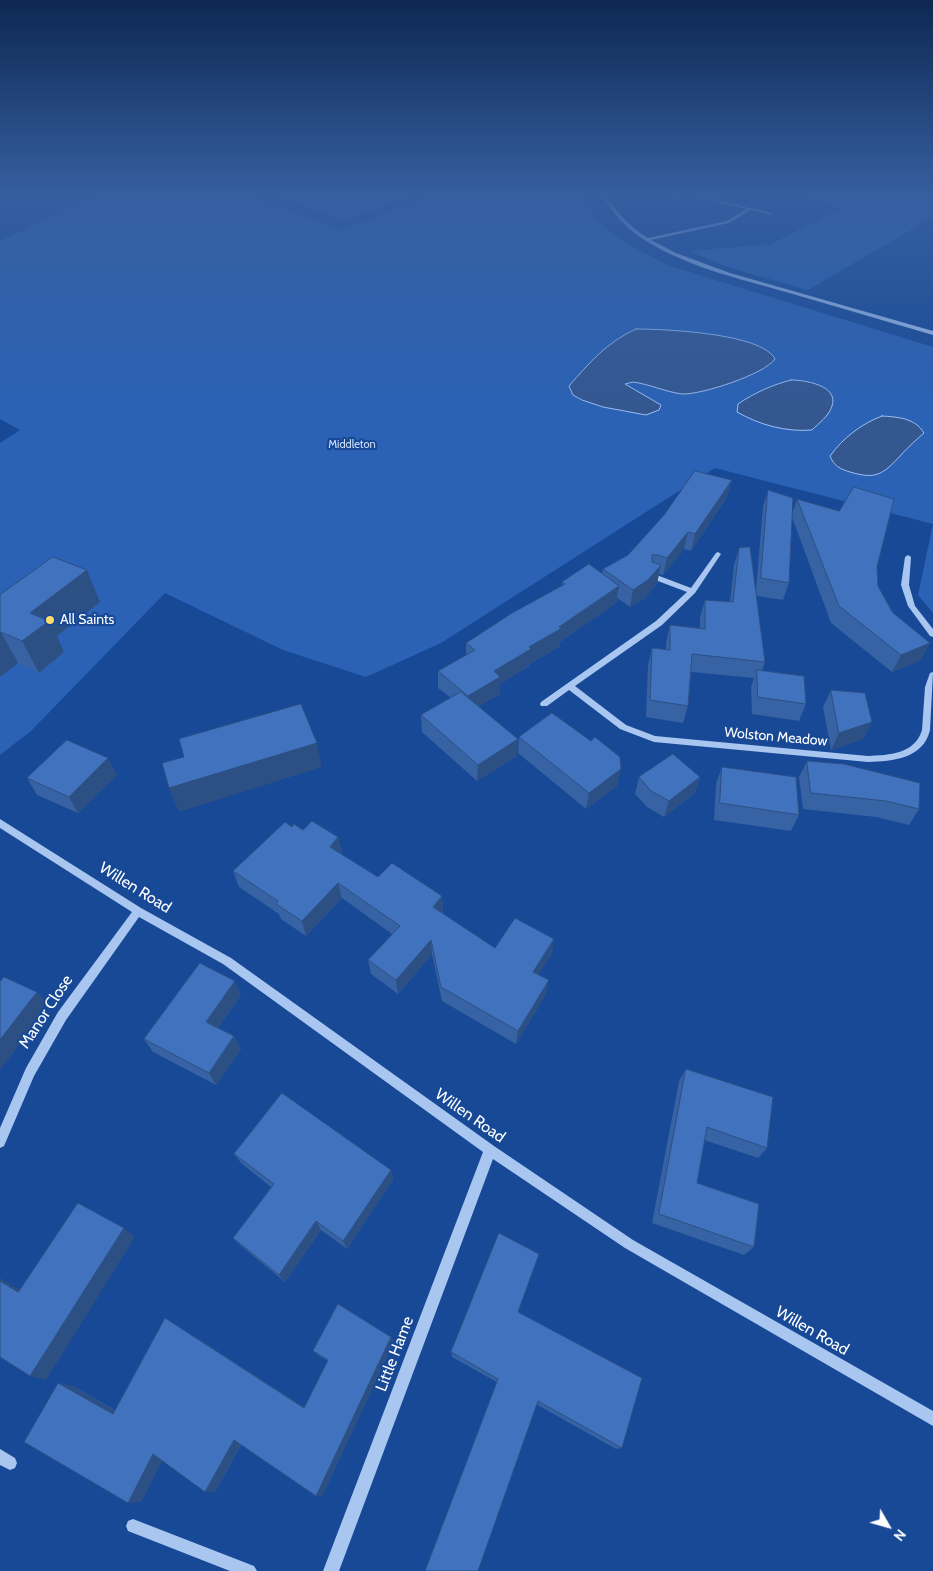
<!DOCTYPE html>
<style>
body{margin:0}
#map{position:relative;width:933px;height:1571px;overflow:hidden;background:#174996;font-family:Cabin,sans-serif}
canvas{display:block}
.north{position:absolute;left:863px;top:1501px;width:50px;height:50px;-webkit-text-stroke:4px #174996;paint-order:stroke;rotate:128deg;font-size:14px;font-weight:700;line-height:20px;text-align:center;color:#fff}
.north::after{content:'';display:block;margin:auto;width:18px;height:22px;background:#fff;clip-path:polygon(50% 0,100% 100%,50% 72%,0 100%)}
</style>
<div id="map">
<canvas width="933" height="1571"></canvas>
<div class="north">N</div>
</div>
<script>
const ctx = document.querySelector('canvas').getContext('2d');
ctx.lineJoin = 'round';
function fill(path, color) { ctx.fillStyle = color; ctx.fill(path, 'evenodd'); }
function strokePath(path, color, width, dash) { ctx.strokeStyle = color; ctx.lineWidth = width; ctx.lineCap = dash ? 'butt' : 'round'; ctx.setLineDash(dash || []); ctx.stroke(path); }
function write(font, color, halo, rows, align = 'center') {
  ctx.font = font + ' Cabin,sans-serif'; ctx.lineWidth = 4.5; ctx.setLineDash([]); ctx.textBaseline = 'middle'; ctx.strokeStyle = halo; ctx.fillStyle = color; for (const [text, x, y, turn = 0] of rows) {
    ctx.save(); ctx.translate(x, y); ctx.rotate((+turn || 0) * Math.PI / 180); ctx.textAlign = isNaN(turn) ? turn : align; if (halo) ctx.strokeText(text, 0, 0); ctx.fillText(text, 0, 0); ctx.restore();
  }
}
const green = new Path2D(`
 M99,195H248L342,230L432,195H581C598,232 636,249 670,266L933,347V613L918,595L933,524L715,468L441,643L366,677L283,650L165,593L31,731L0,755V443L20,430L0,419V241Z
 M271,195H416L345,221Z
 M790,195H933V217L808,290L730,268L689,251L771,244L841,208Z`);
const water = new Path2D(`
 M636,329C663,329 762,333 775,359C765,374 701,395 682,394C666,392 649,384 633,382L625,384L661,405L659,410L646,415L603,407L582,400L573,395L569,386C589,363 607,342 636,329Z
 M791,380C804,380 839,385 832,406C829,416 819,423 812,430C785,432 760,425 737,412L738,404C754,393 772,385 791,380Z
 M882,416C898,417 915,418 924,433C916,440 908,447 901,455C883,474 877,480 850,472C840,469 834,466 830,456C843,438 861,424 882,416Z`);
const minor = new Path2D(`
 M602,195H606C617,213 630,227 648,238L727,221L746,209L689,195H695L772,213L771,215L751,210L729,223L651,240L676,253L730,273L933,331V335C884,321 835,306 786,292C737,278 683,266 640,237C624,226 612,212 602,195Z
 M676,195H680L675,199H673Z
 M718,552L721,554L695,593L662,625L575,686L626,725L655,736L868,756C889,755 915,754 922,730L925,687L930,673L933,672L930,730C923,759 893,761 868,762L654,742L620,729L569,690L547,706H541L540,704L541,702L656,621L687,592L650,578V574H654L691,588L716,553Z
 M908,555L911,557L909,585L915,606L933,629V637L930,636L908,606L901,585L905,557Z
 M0,819L141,908L231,958L494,1146L633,1240L933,1411V1426L625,1248L493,1159L339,1571H323L483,1152L223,964L139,917L66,1020L34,1076L4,1146L0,1148V1128L26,1068L58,1012L132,912L0,828Z
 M0,1449L15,1458L17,1463L15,1468L10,1470L0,1465Z
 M133,1519L254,1566L257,1571H230L128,1531L126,1526L128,1521Z`);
const wall = new Path2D(`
 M732,480L727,497L691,551L684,549L663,575L659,574L657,583L645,598L630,607L617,598L616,603L560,642V646L530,664L529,666L500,684V694L479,706L517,756L477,781L422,732L421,715L451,698L438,688V671L466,655V643L562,586V582L602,574L603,569L628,555Z
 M768,490L792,514L797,499L877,567L878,586L921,660L892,672L831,623L792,517L789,583L783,600L756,596L765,662L762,670L806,704L799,721L752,714L751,687L754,678L691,672L688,706L683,723L646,717L648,665L652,648L666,650V643L670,625L700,628V617L705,600L730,602L734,565L739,548L756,590L763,507Z
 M0,595L100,602L57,636L64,652L39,673L18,663L0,677Z
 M831,690L872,722L863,739L831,750L823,707Z
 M519,737L617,786L586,809L518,753Z
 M807,761L919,809L909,825L876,817L803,809L799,777Z
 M722,767L799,815L791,831L714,820L716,783Z
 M117,775L78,813L37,795L27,778Z
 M639,777H700L695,793L664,817L647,807L635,794Z
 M292,827L338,837L342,853L341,854L378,877L442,896L443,912L442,913L495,948L552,954L538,974L546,994L516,1044L442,1001L432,954L398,994L371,974L368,960L392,934L342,898L306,936L281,919L279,914L239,887L233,871Z
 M241,995L218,1028L234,1036L241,1049L216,1085L153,1052L144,1039Z
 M686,1069L767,1148L758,1158L704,1140L697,1183L754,1247L744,1255L652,1223L679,1081Z
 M234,1154L391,1170L393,1180L347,1249L321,1230L285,1282L241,1246L233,1238L271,1187L242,1164Z
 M536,1262L518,1312L622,1448L616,1449L452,1357L451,1352Z
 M165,1318L175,1324L305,1408L328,1361L319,1356L313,1351L391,1337L394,1342L322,1496L241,1445L215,1492H205L162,1460L141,1502L73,1386L115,1410Z`);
const shadedWall = new Path2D(`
 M732,480L727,497L691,551L695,534Z
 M688,532L684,549L663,575L667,558Z
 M661,565L657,583L645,598L630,607L633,590Z
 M87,570L100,602L57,636L64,652L39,673L22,641L30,613Z
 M619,586L616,603L560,642V646L530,664L529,666L500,684V694L468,713V696L494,671Z
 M0,632H1L18,663L0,677Z
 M930,643L921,660L892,672L901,655Z
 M872,722L863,739L831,750L839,733Z
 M518,739L517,756L477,781L478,765Z
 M317,743L322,767L179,812L169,788Z
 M108,758L117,775L78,813L69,797Z
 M621,769L617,786L586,809L589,793Z
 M700,777L695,793L664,817L669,801Z
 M338,837L342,853L333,863L330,847Z
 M338,883L342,898L306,936L302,921Z
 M442,896L443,912L434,922L433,907Z
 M554,939L552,954L531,986L533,972Z
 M431,940L432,954L398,994L396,980Z
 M549,980L546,994L516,1044L518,1031Z
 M235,981L241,995L213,1035L206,1022Z
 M37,992L49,1005L0,1070V1040Z
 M234,1036L241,1049L216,1085L209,1073Z
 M391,1170L393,1180L347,1249L343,1241Z
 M316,1221L321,1230L285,1282L279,1275Z
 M124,1228L135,1237L46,1380L30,1376Z
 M0,1278L33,1298L18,1292L0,1281Z
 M165,1318L175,1324L310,1411L304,1408Z
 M391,1337L394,1342L322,1496H316Z
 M58,1383L73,1386L126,1417L113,1414Z
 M234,1440L242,1442L215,1492H205Z
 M153,1454L165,1455L141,1502L128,1503Z`);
const building = new Path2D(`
 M695,471L732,480L695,534L688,532L667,558L658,555H652V562L661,565L648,580L633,590L603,569L628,555L664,515Z
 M854,487L894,499L877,567L878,586L892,612L930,643L901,655L839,606L797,499L839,511Z
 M768,490L793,498L789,583L761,578Z
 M750,547L765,662L692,654L688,706L650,700L652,648L670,650V625L705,629V600L733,602L739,548Z
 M53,557L87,570L30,613L49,621L22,641L1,632H0V595Z
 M589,564L619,586L559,627L562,628L529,647L531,649L494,671L500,677L468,696L438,671L475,650L466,643L512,613L565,584L562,582Z
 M757,670L804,676L806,704L758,697Z
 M831,690L865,693L872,722L839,733Z
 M461,692L518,739L478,765L421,715Z
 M301,704L317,743L169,788L162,763L184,757L179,739Z
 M552,713L591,741L595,737L620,757L621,769L589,793L519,737Z
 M67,740L108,758L69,797L27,778Z
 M673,754L700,777L669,801L651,791L639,777Z
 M807,761L844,764L920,783L919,809L886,801L811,793Z
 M722,767L796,777L799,815L720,803Z
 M312,821L338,837L330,847L378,877L392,863L442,896L433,907L495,948L515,918L554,939L533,972L549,980L518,1031L441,987L431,940L396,980L368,960L400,926L338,883L302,921L276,904L278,901L233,871L285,822L292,827L294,824L303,830Z
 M200,963L235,981L206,1022L234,1036L209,1073L144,1039Z
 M4,977L37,992L0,1040V982Z
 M686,1069L773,1097L767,1148L707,1127L697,1183L759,1204L754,1247L659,1214Z
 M282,1093L391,1170L343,1241L316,1221L279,1275L233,1238L274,1184L234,1154Z
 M78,1203L124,1228L30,1376L0,1357V1281L18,1292Z
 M499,1233L539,1254L518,1312L642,1378L622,1448L538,1401L478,1571H425L498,1379L451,1352Z
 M338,1304L391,1337L316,1496L234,1440L205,1492L153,1454L128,1503L24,1442L58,1383L113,1414L165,1318L304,1408L328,1360L313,1351Z`);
const markers = [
 [50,620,5,"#ffdb69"]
];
const farParknames = [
 ["Middleton",352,445]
];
const poiNames = [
 ["All Saints",60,620]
];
const streetNames = [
 ["Wolston Meadow",776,737,5]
];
const nearStreetnames = [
 ["Willen Road",135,888,32],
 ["Manor Close",46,1012,-57],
 ["Willen Road",470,1116,35],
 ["Willen Road",812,1331,30],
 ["Little Hame",395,1354,-69]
];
fill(green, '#2b62b5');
fill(water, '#345790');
strokePath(water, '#9cc0f3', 1);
fill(minor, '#a9c6f1');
fill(wall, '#3762a3');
fill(shadedWall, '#2d5084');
fill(building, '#4072bd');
strokePath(building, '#2d5084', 1);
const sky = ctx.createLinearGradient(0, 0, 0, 415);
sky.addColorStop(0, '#0d2852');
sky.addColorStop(0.47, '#365fa0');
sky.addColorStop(1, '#365fa000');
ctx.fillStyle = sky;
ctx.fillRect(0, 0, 933, 415);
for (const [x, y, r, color] of markers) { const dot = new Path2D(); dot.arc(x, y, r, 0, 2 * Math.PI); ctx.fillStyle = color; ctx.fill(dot); strokePath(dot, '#174996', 2); }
write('11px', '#d0e2fc', '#174996', farParknames);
write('14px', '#fff', '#174996', poiNames, 'left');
write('14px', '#fff', '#174996', streetNames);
write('16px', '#fff', '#174996', nearStreetnames);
</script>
